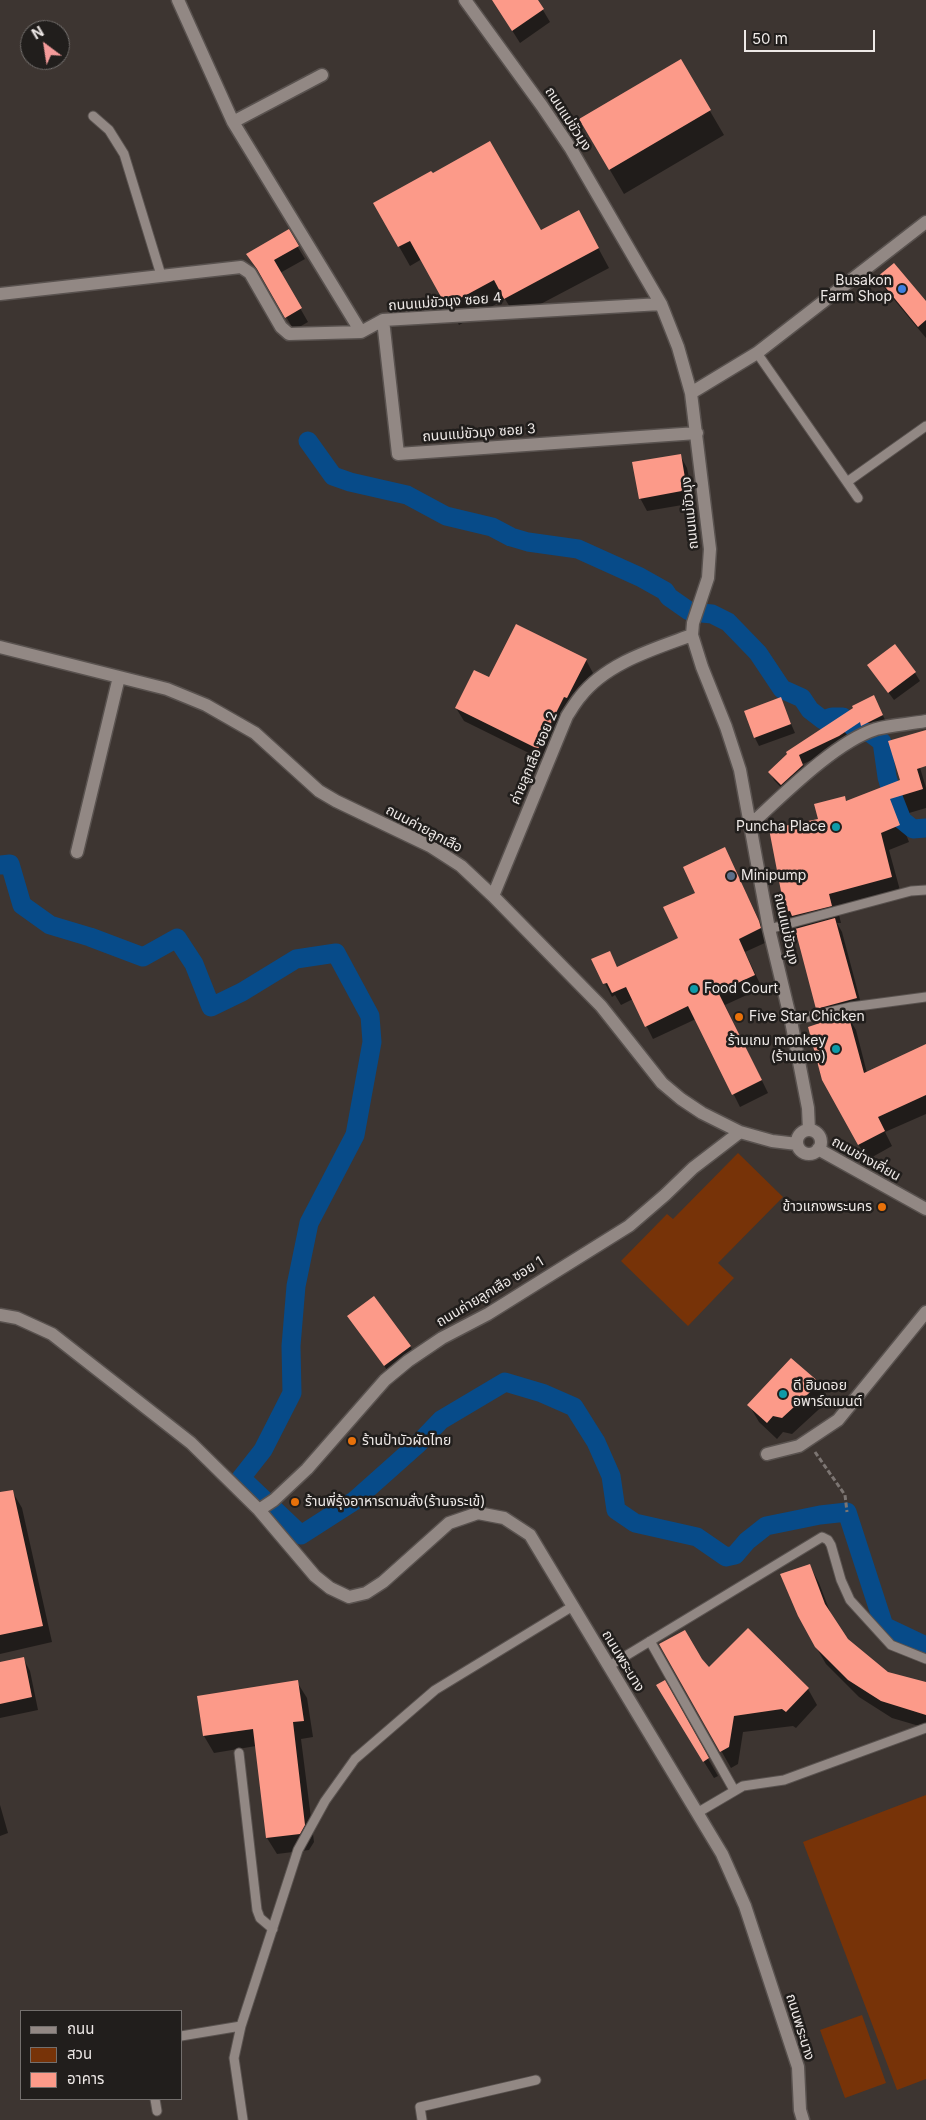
<!DOCTYPE html>
<meta charset="utf-8">
<style>
body{margin:0}
#map{position:relative;width:926px;height:2120px;overflow:hidden;background:#3d3531;font-family:Inter,"Noto Sans Thai",sans-serif}
canvas{display:block}
.legend{position:absolute;left:20px;top:2010px;width:162px;height:90px;box-sizing:border-box;background:#211e1c;border:1px solid #736f6d;margin:0;padding:6px 9px;list-style:none;font-size:15px;color:#eee9e7}
.legend li{display:flex;align-items:center;gap:10px;height:25px}
.legend b{width:25px;border:1px solid #736f6d}
.north{position:absolute;left:20px;top:20px;width:50px;height:50px;box-sizing:border-box;background:#211e1c;border:1px solid #736f6d;border-radius:50%;rotate:329deg;font-size:14px;font-weight:700;line-height:20px;text-align:center;color:#eee9e7}
.north::after{content:'';display:block;margin:auto;width:18px;height:22px;background:#f59b9a;clip-path:polygon(50% 0,100% 100%,50% 72%,0 100%)}
.scale{position:absolute;left:744px;top:30px;width:131px;height:22px;box-sizing:border-box;border:2px solid #eee9e7;border-top:0;padding-left:6px;font-size:15px;line-height:18px;white-space:nowrap;color:#eee9e7;-webkit-text-stroke:4px #211e1c;paint-order:stroke}
</style>
<div id="map">
<canvas width="926" height="2120"></canvas>
<ul class="legend">
<li><b style="height:6px;background:#928884"></b>ถนน</li>
<li><b style="height:14px;background:#773308"></b>สวน</li>
<li><b style="height:14px;background:#fc9a89"></b>อาคาร</li>
</ul>
<div class="north">N</div>
<div class="scale">50 m</div>
</div>
<script>
const ctx = document.querySelector('canvas').getContext('2d');
ctx.lineJoin = 'round';
function fill(path, color) { ctx.fillStyle = color; ctx.fill(path, 'evenodd'); }
function strokePath(path, color, width, dash) { ctx.strokeStyle = color; ctx.lineWidth = width; ctx.lineCap = dash ? 'butt' : 'round'; ctx.setLineDash(dash || []); ctx.stroke(path); }
function write(font, color, halo, rows, align = 'center') {
  ctx.font = font + ' Inter,"Noto Sans Thai",sans-serif'; ctx.lineWidth = 5; ctx.setLineDash([]); ctx.textBaseline = 'middle'; ctx.strokeStyle = halo; ctx.fillStyle = color; for (const [text, x, y, turn = 0] of rows) {
    ctx.save(); ctx.translate(x, y); ctx.rotate((+turn || 0) * Math.PI / 180); ctx.textAlign = isNaN(turn) ? turn : align; if (halo) ctx.strokeText(text, 0, 0); ctx.fillText(text, 0, 0); ctx.restore();
  }
}
const green = new Path2D(`
 M738,1153L783,1197L718,1263L734,1278L688,1326L621,1261L667,1214L673,1219Z
 M926,1795V2079L897,2090L803,1842Z
 M862,2015L886,2083L845,2098L820,2030Z`);
const shadow = new Path2D(`
 M493,0H537L550,22L520,43Z
 M680,60L724,135L624,194L580,119Z
 M432,175L541,232L589,231L609,268L516,317L505,299L459,325L422,259L410,266L375,204Z
 M288,231L305,259L280,273L308,322L294,330L248,255Z
 M879,278L926,303V338L886,290Z
 M680,455L687,468L694,503L647,511L640,498Z
 M586,660L593,673L545,761L464,721L456,708L490,679Z
 M874,673H915L920,681L894,700Z
 M780,698L795,733L759,746L755,738Z
 M878,705L887,724L803,764L807,774L786,793L774,780L770,772Z
 M916,754L926,788V808L899,816L909,842L889,850L901,894L838,911L841,923H837L842,932L863,1011L847,1015L856,1030L867,1073L926,1045V1114L885,1132L892,1146L867,1160L823,1079L822,1024L825,1021L817,1008L797,929L787,911L819,820L844,797L847,802L902,780ZM890,803H893L904,831L902,832Z
 M725,849L766,935L767,942L745,952L762,988L725,1005L768,1093L740,1107L696,1019L653,1039L633,999L621,1005L615,995L612,997L593,960L609,953L618,968L680,939L696,894Z
 M349,1316L410,1346L417,1359L392,1377Z
 M819,1384L829,1400L792,1434L783,1432L777,1439L759,1422L749,1405Z
 M12,1491L22,1508L52,1642L0,1654V1494Z
 M810,1566L819,1583L832,1617L847,1640L888,1673L926,1683V1728L892,1718L859,1697L826,1664L816,1647Z
 M661,1645L709,1669L808,1689L817,1705L796,1728L793,1726L743,1732L738,1764L731,1768Z
 M23,1658L30,1671L38,1710L0,1718V1663Z
 M297,1682L307,1698L313,1737L301,1739L314,1842L309,1850L277,1854L267,1838L256,1746L214,1753L204,1736L198,1697Z
 M664,1682L718,1776L714,1778L667,1702Z
 M0,1805L8,1833L0,1836Z`);
const canal = new Path2D(`
 M308,441L333,476L350,482L407,495L446,516L492,527L511,537L528,542L578,549L640,577L665,591L669,597L689,611
 M702,613L712,614L728,622L758,653L782,689L802,698L810,710L823,720L832,717H843L856,730L870,733L882,742L887,777L893,797L902,820L913,829L926,828
 M0,865L10,864L22,905L50,925L90,937L143,957L177,938L194,964L211,1007L242,992L296,959L336,953L370,1016L372,1042L355,1135L309,1223L296,1286L291,1346L292,1393L263,1450L241,1478L301,1535L354,1501L418,1444L441,1420L505,1382L542,1393L574,1407L596,1442L611,1476L616,1510L635,1523L697,1537L726,1557L735,1555L747,1541L766,1526L820,1515L847,1512L884,1626L926,1646`);
const building = new Path2D(`
 M492,0H538L544,9L512,31Z
 M681,59L711,110L609,170L579,119Z
 M490,141L541,230L579,210L599,248L504,299L494,280L446,306L410,241L398,247L373,203L431,171L433,173Z
 M289,229L299,246L274,260L302,308L285,318L257,269L246,254Z
 M894,263L926,301V320L918,327L877,277Z
 M681,454L687,490L639,499L632,462Z
 M516,624L587,659L567,698L564,697L538,749L455,708L474,670L489,677Z
 M895,644L916,672L888,693L867,665Z
 M874,695L883,715L861,726L860,722L839,736L799,755L803,765L781,785L768,772L787,754L786,752L853,708L852,706Z
 M781,697L791,724L754,738L744,711Z
 M926,730V766L917,769L923,789L890,799L900,825L881,833L892,877L829,894L832,906L792,916L790,911L785,912L769,829L818,819L814,804L845,796L846,801L900,780L888,741Z
 M725,847L759,921L761,928L739,939L755,975L718,992L762,1080L732,1095L688,1006L645,1027L626,987L612,993L607,983L603,984L591,959L610,951L617,967L678,938L663,907L695,893L683,867Z
 M835,918L857,998L816,1009L795,929Z
 M848,1014L864,1073L926,1044V1095L878,1117L885,1131L858,1145L822,1080L808,1027L820,1023L819,1021Z
 M374,1296L411,1346L384,1366L347,1316Z
 M791,1358L820,1383L782,1418L773,1416L767,1423L747,1405Z
 M13,1490L43,1626L0,1635V1492Z
 M810,1564L825,1604L848,1639L888,1672L926,1682V1715L881,1701L848,1680L815,1647L798,1616L780,1574Z
 M748,1628L809,1688L786,1712L782,1709L734,1716L729,1747L720,1752L659,1644L685,1630L702,1659L709,1667Z
 M24,1657L32,1697L0,1704V1662Z
 M298,1680L304,1721L293,1722L305,1825L300,1834L266,1838L253,1729L203,1736L197,1696Z
 M665,1680L709,1758L703,1762L656,1685Z`);
const path = new Path2D(`
 M815,1452L845,1495L847,1512`);
const service = new Path2D(`
 M93,116L109,130L124,154L161,275
 M757,353L858,498
 M847,482L926,426
 M769,929L911,891L926,890
 M791,1021L851,1007L926,997
 M650,1641L734,1790
 M609,1666L822,1537L828,1540L831,1545L841,1580L850,1600L891,1645L926,1659
 M239,1753L257,1910L260,1918L273,1929
 M697,1813L743,1786L784,1780L926,1728
 M181,2036L241,2026
 M155,2099L157,2111
 M243,2120L234,2058L241,2026L298,1850L325,1801L355,1759L435,1690L573,1606
 M422,2120L420,2107L536,2080`);
const minor = new Path2D(`
 M178,0L233,122L361,332
 M465,0L542,106L571,149L661,304L678,347L691,393L710,549L708,578L693,623L692,635L702,667L726,727L740,770L769,929L791,1021L808,1108L809,1130
 M233,122L322,75
 M0,294L241,267L250,273L281,327L289,334L361,332L383,320L661,304
 M383,320L398,454L697,433
 M691,393L757,353L926,222
 M0,647L167,689L206,705L255,733L319,791L336,801L430,846L461,866L493,896L601,1006L662,1083L681,1099L702,1113L740,1132L772,1141L797,1144
 M750,825C782,796 835,742 876,729C892,725 910,724 926,721
 M77,852L119,677
 M493,896L567,716C571,710 575,703 580,697C606,663 654,649 692,635
 M797 1142a12 12 0 1 1 24 0a12 12 0 1 1-24 0Z
 M818,1149L926,1209
 M0,1315L17,1318L52,1334L191,1443L259,1510L315,1576L330,1588L349,1597L366,1593L383,1582L449,1523L478,1513L504,1518L530,1535L722,1854L745,1906L798,2067L800,2110L803,2120
 M767,1454L799,1446L838,1420L926,1312
 M259,1510L274,1500L307,1469L385,1380L408,1361L442,1338L488,1314L629,1226L665,1195L693,1168L740,1132`);
const markers = [
 [902,289,5,"#3f7fe0"],
 [836,827,5,"#0f9aa8"],
 [731,876,5,"#5c6f8a"],
 [694,989,5,"#0f9aa8"],
 [739,1017,5,"#e8710a"],
 [836,1049,5,"#0f9aa8"],
 [882,1207,5,"#e8710a"],
 [783,1394,5,"#0f9aa8"],
 [352,1441,5,"#e8710a"],
 [295,1502,5,"#e8710a"]
];
const streetNames = [
 ["ถนนแม่ขัวมุง",568,119,57],
 ["ถนนแม่ขัวมุง ซอย 4",445,302,-4],
 ["ถนนแม่ขัวมุง ซอย 3",479,433,-4],
 ["ถนนแม่ขัวมุง",690,513,-96],
 ["ค่ายลูกเสือ ซอย 2",534,758,-67],
 ["ถนนค่ายลูกเสือ",424,829,28],
 ["ถนนแม่ขัวมุง",786,929,78],
 ["ถนนช่างเคี่ยน",866,1159,29],
 ["ถนนค่ายลูกเสือ ซอย 1",490,1292,-31],
 ["ถนนพระนาง",623,1661,59],
 ["ถนนพระนาง",800,2027,73]
];
const poiNames = [
 ["Busakon",892,281,"right"],
 ["Farm Shop",892,297,"right"],
 ["Puncha Place",826,827,"right"],
 ["Minipump",741,876],
 ["Food Court",704,989],
 ["Five Star Chicken",749,1017],
 ["ร้านเกม monkey",826,1041,"right"],
 ["(ร้านแดง)",826,1057,"right"],
 ["ข้าวแกงพระนคร",872,1207,"right"],
 ["ดี ฮิมดอย",793,1386],
 ["อพาร์ตเมนต์",793,1402],
 ["ร้านป้าบัวผัดไทย",362,1441],
 ["ร้านพี่รุ้งอาหารตามสั่ง(ร้านจระเข้)",305,1502]
];
fill(green, '#773308');
fill(shadow, '#0007');
strokePath(canal, '#074b89', 19);
fill(building, '#fc9a89');
strokePath(service, '#59524f', 11);
strokePath(minor, '#59524f', 15);
strokePath(path, '#7c7572', 3, [5, 2.5]);
strokePath(service, '#928884', 9);
strokePath(minor, '#928884', 12);
for (const [x, y, r, color] of markers) { const dot = new Path2D(); dot.arc(x, y, r, 0, 2 * Math.PI); ctx.fillStyle = color; ctx.fill(dot); strokePath(dot, '#211e1c', 2); }
write('14px', '#eee9e7', '#211e1c', streetNames);
write('14px', '#eee9e7', '#211e1c', poiNames, 'left');
</script>
